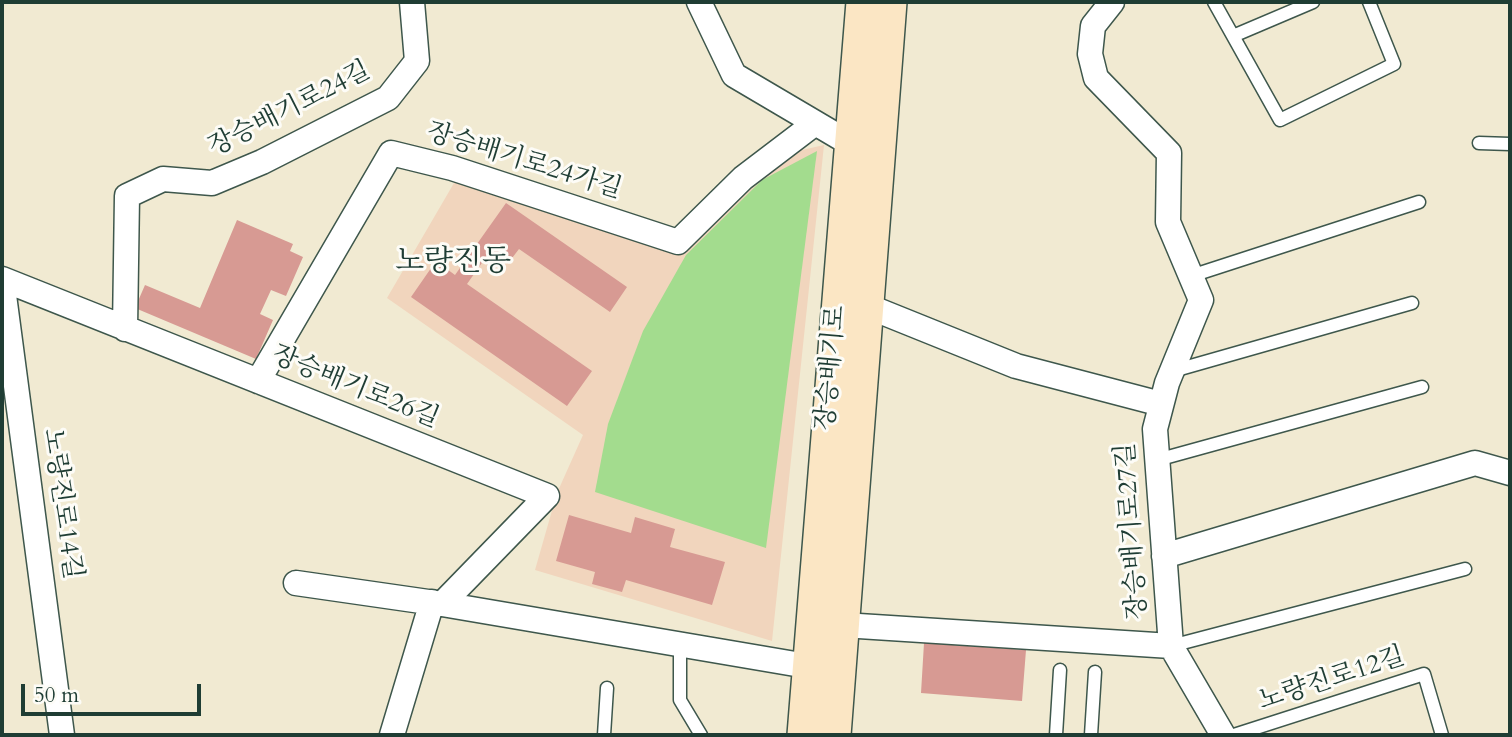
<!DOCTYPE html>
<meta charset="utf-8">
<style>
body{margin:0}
#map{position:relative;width:1512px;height:737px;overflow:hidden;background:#f1ead2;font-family:Cardo,serif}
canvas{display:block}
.frame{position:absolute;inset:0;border:4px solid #1f3d34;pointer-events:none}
.scale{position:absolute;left:21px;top:684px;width:180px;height:32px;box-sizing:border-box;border:4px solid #1f3d34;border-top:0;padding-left:9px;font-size:21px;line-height:24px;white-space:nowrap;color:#1f3d34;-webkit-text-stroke:5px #fdfcf7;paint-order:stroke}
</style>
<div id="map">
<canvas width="1512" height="737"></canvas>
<div class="frame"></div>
<div class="scale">50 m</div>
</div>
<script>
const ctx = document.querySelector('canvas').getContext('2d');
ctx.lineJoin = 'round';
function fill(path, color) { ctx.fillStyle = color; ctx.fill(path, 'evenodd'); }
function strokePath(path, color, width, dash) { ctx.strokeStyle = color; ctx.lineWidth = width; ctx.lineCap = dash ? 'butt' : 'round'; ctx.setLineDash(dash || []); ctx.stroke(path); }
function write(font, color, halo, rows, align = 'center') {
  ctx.font = font + ' Cardo,"Noto Serif KR",serif'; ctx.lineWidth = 6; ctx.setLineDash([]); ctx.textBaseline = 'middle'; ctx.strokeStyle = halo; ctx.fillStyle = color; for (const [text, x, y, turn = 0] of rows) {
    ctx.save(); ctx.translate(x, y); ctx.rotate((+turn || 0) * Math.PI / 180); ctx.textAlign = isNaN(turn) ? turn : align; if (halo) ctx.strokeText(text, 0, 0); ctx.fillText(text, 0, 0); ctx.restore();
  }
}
const built = new Path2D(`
 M824,145L772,641L535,570L557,493L583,435L387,298L461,171L682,253L761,176L802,150Z`);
const green = new Path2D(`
 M817,151L766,548L595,492L608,424L643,331L686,255L762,180Z`);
const building = new Path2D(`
 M506,203L627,287L610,312L519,249L509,262L491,250L467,284L592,371L567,406L411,297L436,261L455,275Z
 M237,220L293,244L290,251L303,257L286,296L271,290L260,314L273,320L256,359L135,308L145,285L200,308Z
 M569,515L631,533L635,517L675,529L670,547L725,562L712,605L626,580L622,592L592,584L595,572L556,561Z
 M924,643L1026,650L1022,701L921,693Z`);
const lane = new Path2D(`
 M1214,2L1280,120L1394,64L1369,2
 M1233,36L1313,2
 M1479,143L1510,144
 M1191,276L1419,202
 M1173,371L1412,303
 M1157,460L1422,387
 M680,644V700L701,735
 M1171,646L1465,569
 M604,735L607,688
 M1056,735L1060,670
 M1091,735L1095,672
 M1234,735L1424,674L1442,735`);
const street = new Path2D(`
 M699,2L734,75L851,144
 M1112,2L1093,26L1090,54L1096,78L1169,153L1168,222L1201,300L1167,383L1155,429L1171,646L1223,735
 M2,279L547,496L442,604
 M2,280L62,735
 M867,306L1016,366L1161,404
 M125,329L127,196L163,179L212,183L262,162L388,98L417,61L412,2
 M258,381L391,153L452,168L678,242L743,178L814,124
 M1164,556L1475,463L1510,473
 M296,583L442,604L807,666
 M843,625L1171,646
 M392,735L432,602`);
const secondary = new Path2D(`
 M804,735L863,2
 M834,735L890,2`);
const streetNames = [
 ["장승배기로24길",290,110,-27],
 ["장승배기로24가길",524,162,17],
 ["장승배기로",832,368,-85],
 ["장승배기로26길",355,388,22],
 ["노량진로14길",61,504,82],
 ["장승배기로27길",1133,531,-94],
 ["노량진로12길",1332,680,-18]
];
const quarterNames = [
 ["노량진동",453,263]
];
fill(built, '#f1d5bd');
fill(green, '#a3dc8e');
fill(building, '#d79a93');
strokePath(lane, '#3e574c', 15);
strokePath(street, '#3e574c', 27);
strokePath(secondary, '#3e574c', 36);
strokePath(lane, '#fff', 12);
strokePath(street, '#fff', 24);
strokePath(secondary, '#fbe6c4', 33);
write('26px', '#1f3d34', '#fdfcf7', streetNames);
write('30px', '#1f3d34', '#fdfcf7', quarterNames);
</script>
